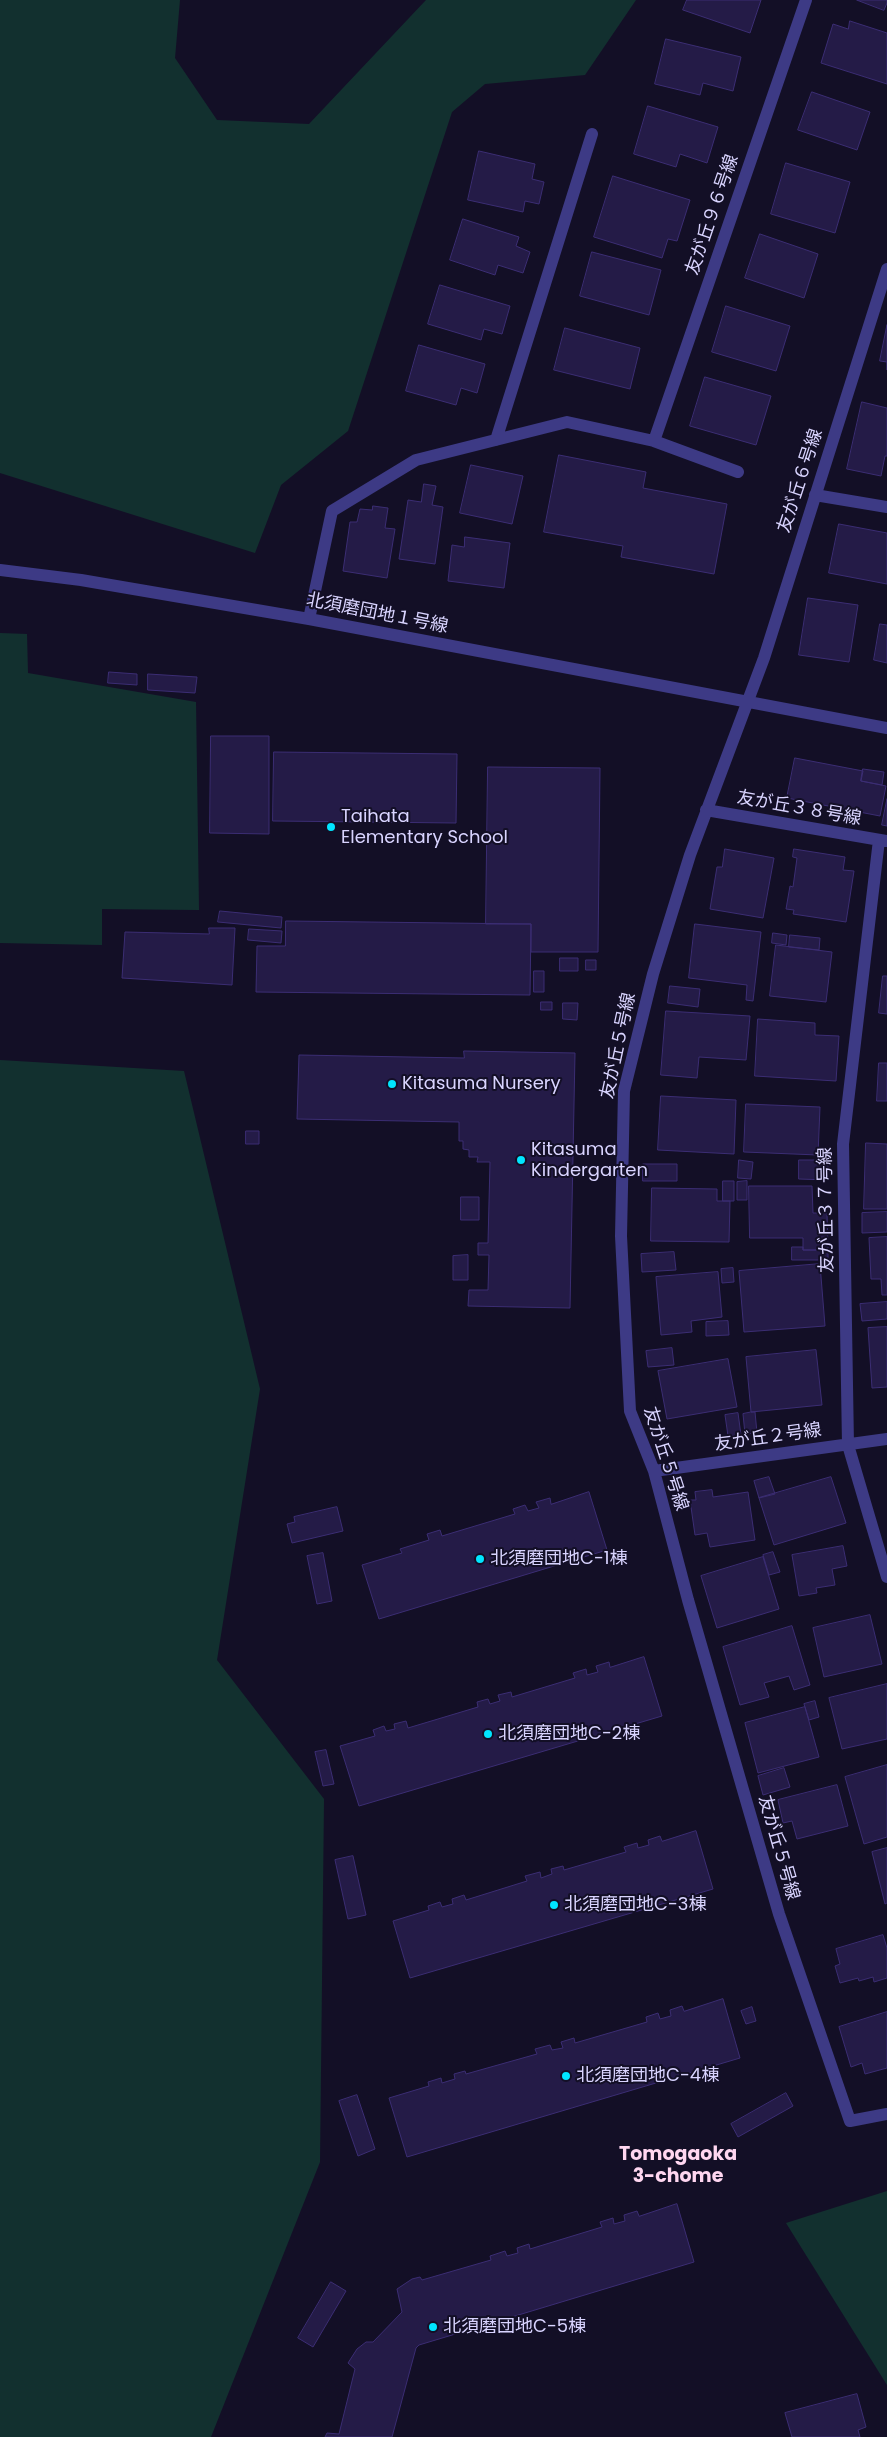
<!DOCTYPE html>
<meta charset="utf-8">
<style>
body{margin:0}
canvas{display:block;background:#130f26}
</style>
<canvas width="887" height="2437"></canvas>
<script>
const ctx = document.querySelector('canvas').getContext('2d');
ctx.lineJoin = 'round';
function fill(path, color) { ctx.fillStyle = color; ctx.fill(path, 'evenodd'); }
function strokePath(path, color, width, dash) { ctx.strokeStyle = color; ctx.lineWidth = width; ctx.lineCap = dash ? 'butt' : 'round'; ctx.setLineDash(dash || []); ctx.stroke(path); }
function write(font, color, halo, rows, align = 'center') {
  ctx.font = font + ' Poppins,"Noto Sans JP",sans-serif'; ctx.lineWidth = 4; ctx.setLineDash([]); ctx.textBaseline = 'middle'; ctx.strokeStyle = halo; ctx.fillStyle = color; for (const [text, x, y, turn = 0] of rows) {
    ctx.save(); ctx.translate(x, y); ctx.rotate((+turn || 0) * Math.PI / 180); ctx.textAlign = isNaN(turn) ? turn : align; if (halo) ctx.strokeText(text, 0, 0); ctx.fillText(text, 0, 0); ctx.restore();
  }
}
const green = new Path2D(`
 M0,0H180L175,58L217,120L309,124L426,0H636L585,75L485,84L452,112L348,431L281,485L255,553L0,473Z
 M0,633L27,634L28,673L196,702L199,910L102,909V945L0,943Z
 M0,1060L184,1071L260,1389L217,1660L324,1799L320,2162L211,2437H0Z
 M887,2191V2385L786,2223Z`);
const building = new Path2D(`
 M687,0H761L750,33L683,10Z
 M857,0H887V3L884,10Z
 M850,21L887,33V84L821,63L833,24L848,29Z
 M666,39L741,57L733,91L703,83L700,95L655,84Z
 M812,92L870,112L857,150L798,130Z
 M648,106L718,127L707,163L680,154L676,167L634,154Z
 M479,151L535,164L532,179L544,182L539,204L525,201L523,212L468,200Z
 M786,163L850,182L835,233L771,214Z
 M613,176L690,200L677,241L668,239L662,258L594,237Z
 M463,219L519,237L516,246L530,252L523,273L498,265L495,275L450,260Z
 M760,234L818,254L804,298L745,278Z
 M592,252L661,270L649,315L580,296Z
 M440,285L510,306L502,334L484,329L481,340L428,324Z
 M726,306L790,326L776,371L712,352Z
 M887,325V370V362L880,361Z
 M565,328L640,348L630,389L554,370Z
 M419,345L485,364L477,393L461,388L456,405L406,391Z
 M705,377L771,396L756,445L690,426Z
 M862,402L887,408V456H885L881,476L847,469Z
 M559,455L646,472L643,488L727,504L714,574L621,557L623,546L544,532Z
 M471,465L523,476L512,524L460,513Z
 M424,484L436,486L432,505L443,507L435,564L399,559L408,500L421,502Z
 M373,506L388,508L385,528L395,529L387,578L343,571L350,522H357L360,509L372,510Z
 M839,524L887,533V584L829,573Z
 M465,537L510,543L504,588L448,581L452,545L464,547Z
 M808,598L858,605L849,662L799,655Z
 M880,624L887,625V663L874,660Z
 M109,672L137,674V685L108,683Z
 M148,674L197,677L195,693L148,690Z
 M211,736H269V834L210,833Z
 M274,752L457,754L456,823L273,821Z
 M795,758L863,771L861,781L886,786L880,816L787,798Z
 M488,767L600,768L598,952H531V924H486Z
 M863,769L884,772L882,785L861,781Z
 M887,799V826L882,825Z
 M725,849L774,858L763,918L710,909L717,867H722Z
 M794,849L845,857L843,870L854,871L846,922L793,914L794,910L786,909L790,886L793,887L797,858L793,857Z
 M220,911L282,917L281,928L218,922Z
 M286,921L531,924L530,995L256,992L257,946H285Z
 M695,924L761,932L753,1001L746,1000L747,985L689,978Z
 M209,928H235L232,985L122,978L125,932L209,934Z
 M249,929L282,931L281,943L248,940Z
 M773,933L787,935L786,945L772,943Z
 M790,935L820,938L819,950L789,947Z
 M776,945L832,952L826,1002L770,996Z
 M560,958H578V971H560Z
 M586,960H596V970H586Z
 M534,971H544V992H534Z
 M883,976H887V1014L879,1013Z
 M670,986L700,989L698,1007L668,1003Z
 M541,1002H552V1010H541Z
 M563,1003H578L577,1020L563,1019Z
 M666,1011L750,1016L746,1060L699,1057L697,1078L661,1075Z
 M758,1019L815,1023V1035L839,1036L836,1081L755,1076Z
 M464,1051L575,1053L570,1308L468,1306L469,1290H488L489,1255H478V1243H488L490,1162H477L478,1157H469V1150L463,1149V1141H459V1122L297,1119L299,1055L464,1058Z
 M879,1063H887V1101H877Z
 M661,1096L736,1100L734,1154L658,1150Z
 M746,1104L820,1107L818,1155L744,1152Z
 M246,1131H259V1144H246Z
 M866,1143L887,1144V1209H864Z
 M739,1160L753,1162L751,1179L738,1178Z
 M799,1160H828V1180L799,1179Z
 M643,1164H677V1181H643Z
 M723,1181H734V1201H723Z
 M747,1181V1200H737V1182Z
 M749,1186H812L813,1213H827L828,1250H803V1238H750Z
 M652,1188L717,1189V1201H730L729,1242L651,1241Z
 M461,1197H479V1220H461Z
 M887,1212V1232L862,1233V1213Z
 M887,1237V1295H882L881,1279H871L869,1238Z
 M792,1247H803V1250H828V1260H792Z
 M674,1252L676,1270L642,1272L641,1254Z
 M468,1255V1280H453V1256Z
 M820,1264L825,1326L744,1332L739,1271Z
 M733,1268L734,1282L722,1283L721,1269Z
 M718,1272L722,1317L691,1321L692,1332L661,1335L656,1277Z
 M887,1302V1319L862,1321L860,1304Z
 M728,1321L729,1335L706,1336V1322Z
 M887,1327V1387L872,1388L868,1328Z
 M672,1348L674,1365L648,1367L646,1351Z
 M816,1350L822,1405L751,1412L746,1357Z
 M728,1359L737,1407L667,1419L658,1371Z
 M751,1412H755L757,1433L745,1434L743,1414Z
 M738,1413L741,1435L728,1436L725,1415Z
 M769,1477L775,1494L759,1498L754,1481Z
 M831,1477L846,1523L774,1545L759,1498Z
 M712,1490L713,1497L748,1492L755,1540L710,1547L707,1533L695,1535L690,1500H696L695,1492Z
 M589,1492L607,1550L379,1619L362,1565L402,1553L400,1549L429,1540L427,1534L440,1530L442,1536L515,1514L513,1509L525,1505L528,1511L539,1508L536,1502L550,1498L551,1504Z
 M337,1507L343,1531L292,1543L287,1524L295,1522L294,1517Z
 M843,1546L847,1566L832,1569L835,1585L816,1588L817,1593L799,1596L792,1555Z
 M773,1552L780,1572L769,1575L763,1555Z
 M323,1553L332,1601L317,1604L307,1556Z
 M763,1557L779,1609L717,1628L701,1576Z
 M870,1615L882,1664L824,1677L813,1628Z
 M792,1626L810,1685L794,1690L789,1676L764,1683L769,1697L740,1705L723,1647Z
 M644,1657L662,1716L359,1806L340,1746L375,1736L373,1730L384,1726L386,1731L395,1729L394,1724L406,1721L408,1728L478,1707L477,1702L488,1699L490,1704L500,1701L498,1695L511,1692L512,1697L575,1678L573,1673L586,1669L587,1675L598,1672L596,1666L609,1662L610,1667Z
 M887,1684V1739L842,1749L829,1698Z
 M815,1701L819,1717L809,1720L804,1704Z
 M805,1707L819,1757L758,1773L745,1723Z
 M326,1750L334,1784L323,1786L315,1752Z
 M887,1765V1837L864,1844L845,1777Z
 M784,1768L790,1787L763,1795L758,1776Z
 M837,1785L848,1826L797,1839L792,1821L783,1823L778,1800Z
 M696,1831L713,1889L410,1978L393,1921L429,1910L428,1906L440,1902L442,1907L453,1904L452,1899L464,1895L466,1900L527,1881L525,1876L540,1872L541,1878L552,1874L551,1869L563,1866L564,1870L626,1852L624,1847L637,1843L638,1848L649,1845L648,1840L660,1836L662,1841Z
 M887,1848V1903L885,1904L872,1852Z
 M353,1856L366,1915L348,1919L335,1860Z
 M883,1935L887,1948V1978L874,1982L873,1977L859,1981L858,1978L840,1983L835,1966L840,1964L836,1949Z
 M723,1999L740,2058L407,2157L389,2098L429,2086L428,2082L441,2078L442,2083L455,2079L454,2074L465,2071L466,2074L537,2054L535,2049L550,2045L552,2050L563,2048L561,2042L574,2038L575,2043L647,2022L646,2017L658,2013L660,2019L671,2016L670,2010L682,2006L684,2011Z
 M752,2007L756,2021L746,2024L741,2011Z
 M887,2012V2068L865,2074L862,2063L851,2067L839,2027Z
 M786,2093L793,2106L738,2137L731,2124Z
 M357,2095L375,2149L358,2156L339,2101Z
 M677,2204L694,2262L419,2345L416,2348L392,2437H325L327,2433L339,2434L355,2369L348,2363L357,2349L366,2342H373L402,2312L397,2289L412,2279L420,2277L422,2280L491,2260L490,2256L505,2251L507,2256L518,2253L517,2248L529,2244L530,2249L602,2227L600,2222L613,2218L614,2224L625,2221L624,2215L637,2211L639,2216Z
 M331,2282L346,2291L313,2347L298,2338Z
 M857,2394L866,2427L858,2430L860,2437H792L785,2413Z`);
const minor = new Path2D(`
 M887,269L764,658L690,855L653,974L624,1091L621,1236L630,1411L654,1471L688,1600L779,1914L850,2121L887,2114
 M496,440L592,134
 M654,441L806,0
 M815,495L887,507
 M0,570L81,580L309,619L887,728
 M309,619L332,511L416,460L567,422L654,441L738,472
 M706,810L886,841
 M879,840L843,1144L848,1445L887,1577
 M654,1471L887,1439`);
const markers = [
 [331,827,5,"#00e5ff"],
 [392,1084,5,"#00e5ff"],
 [521,1160,5,"#00e5ff"],
 [480,1559,5,"#00e5ff"],
 [488,1734,5,"#00e5ff"],
 [554,1905,5,"#00e5ff"],
 [566,2076,5,"#00e5ff"],
 [433,2327,5,"#00e5ff"]
];
const streetNames = [
 ["友が丘９６号線",713,215,-71],
 ["友が丘６号線",801,481,-72],
 ["北須磨団地１号線",377,614,11],
 ["友が丘３８号線",799,809,10],
 ["友が丘５号線",619,1046,-78],
 ["友が丘３７号線",827,1210,-91],
 ["友が丘２号線",768,1438,-8],
 ["友が丘５号線",665,1459,72],
 ["友が丘５号線",778,1848,74]
];
const poiNames = [
 ["Taihata",341,817],
 ["Elementary School",341,838],
 ["Kitasuma Nursery",402,1084],
 ["Kitasuma",531,1150],
 ["Kindergarten",531,1171],
 ["北須磨団地C-1棟",490,1559],
 ["北須磨団地C-2棟",498,1734],
 ["北須磨団地C-3棟",564,1905],
 ["北須磨団地C-4棟",576,2076],
 ["北須磨団地C-5棟",443,2327]
];
const neighbourhoodNames = [
 ["Tomogaoka",678,2155],
 ["3-chome",678,2177]
];
fill(green, '#12302f');
fill(building, '#241b47');
strokePath(building, '#3b2d73', 1);
strokePath(minor, '#3d3a85', 12);
for (const [x, y, r, color] of markers) { const dot = new Path2D(); dot.arc(x, y, r, 0, 2 * Math.PI); ctx.fillStyle = color; ctx.fill(dot); strokePath(dot, '#130f26', 2); }
write('18px', '#d9d4ff', '#130f26', streetNames);
write('18px', '#d9d4ff', '#130f26', poiNames, 'left');
write('bold 19px', '#ffd6f0', '#130f26', neighbourhoodNames);
</script>
